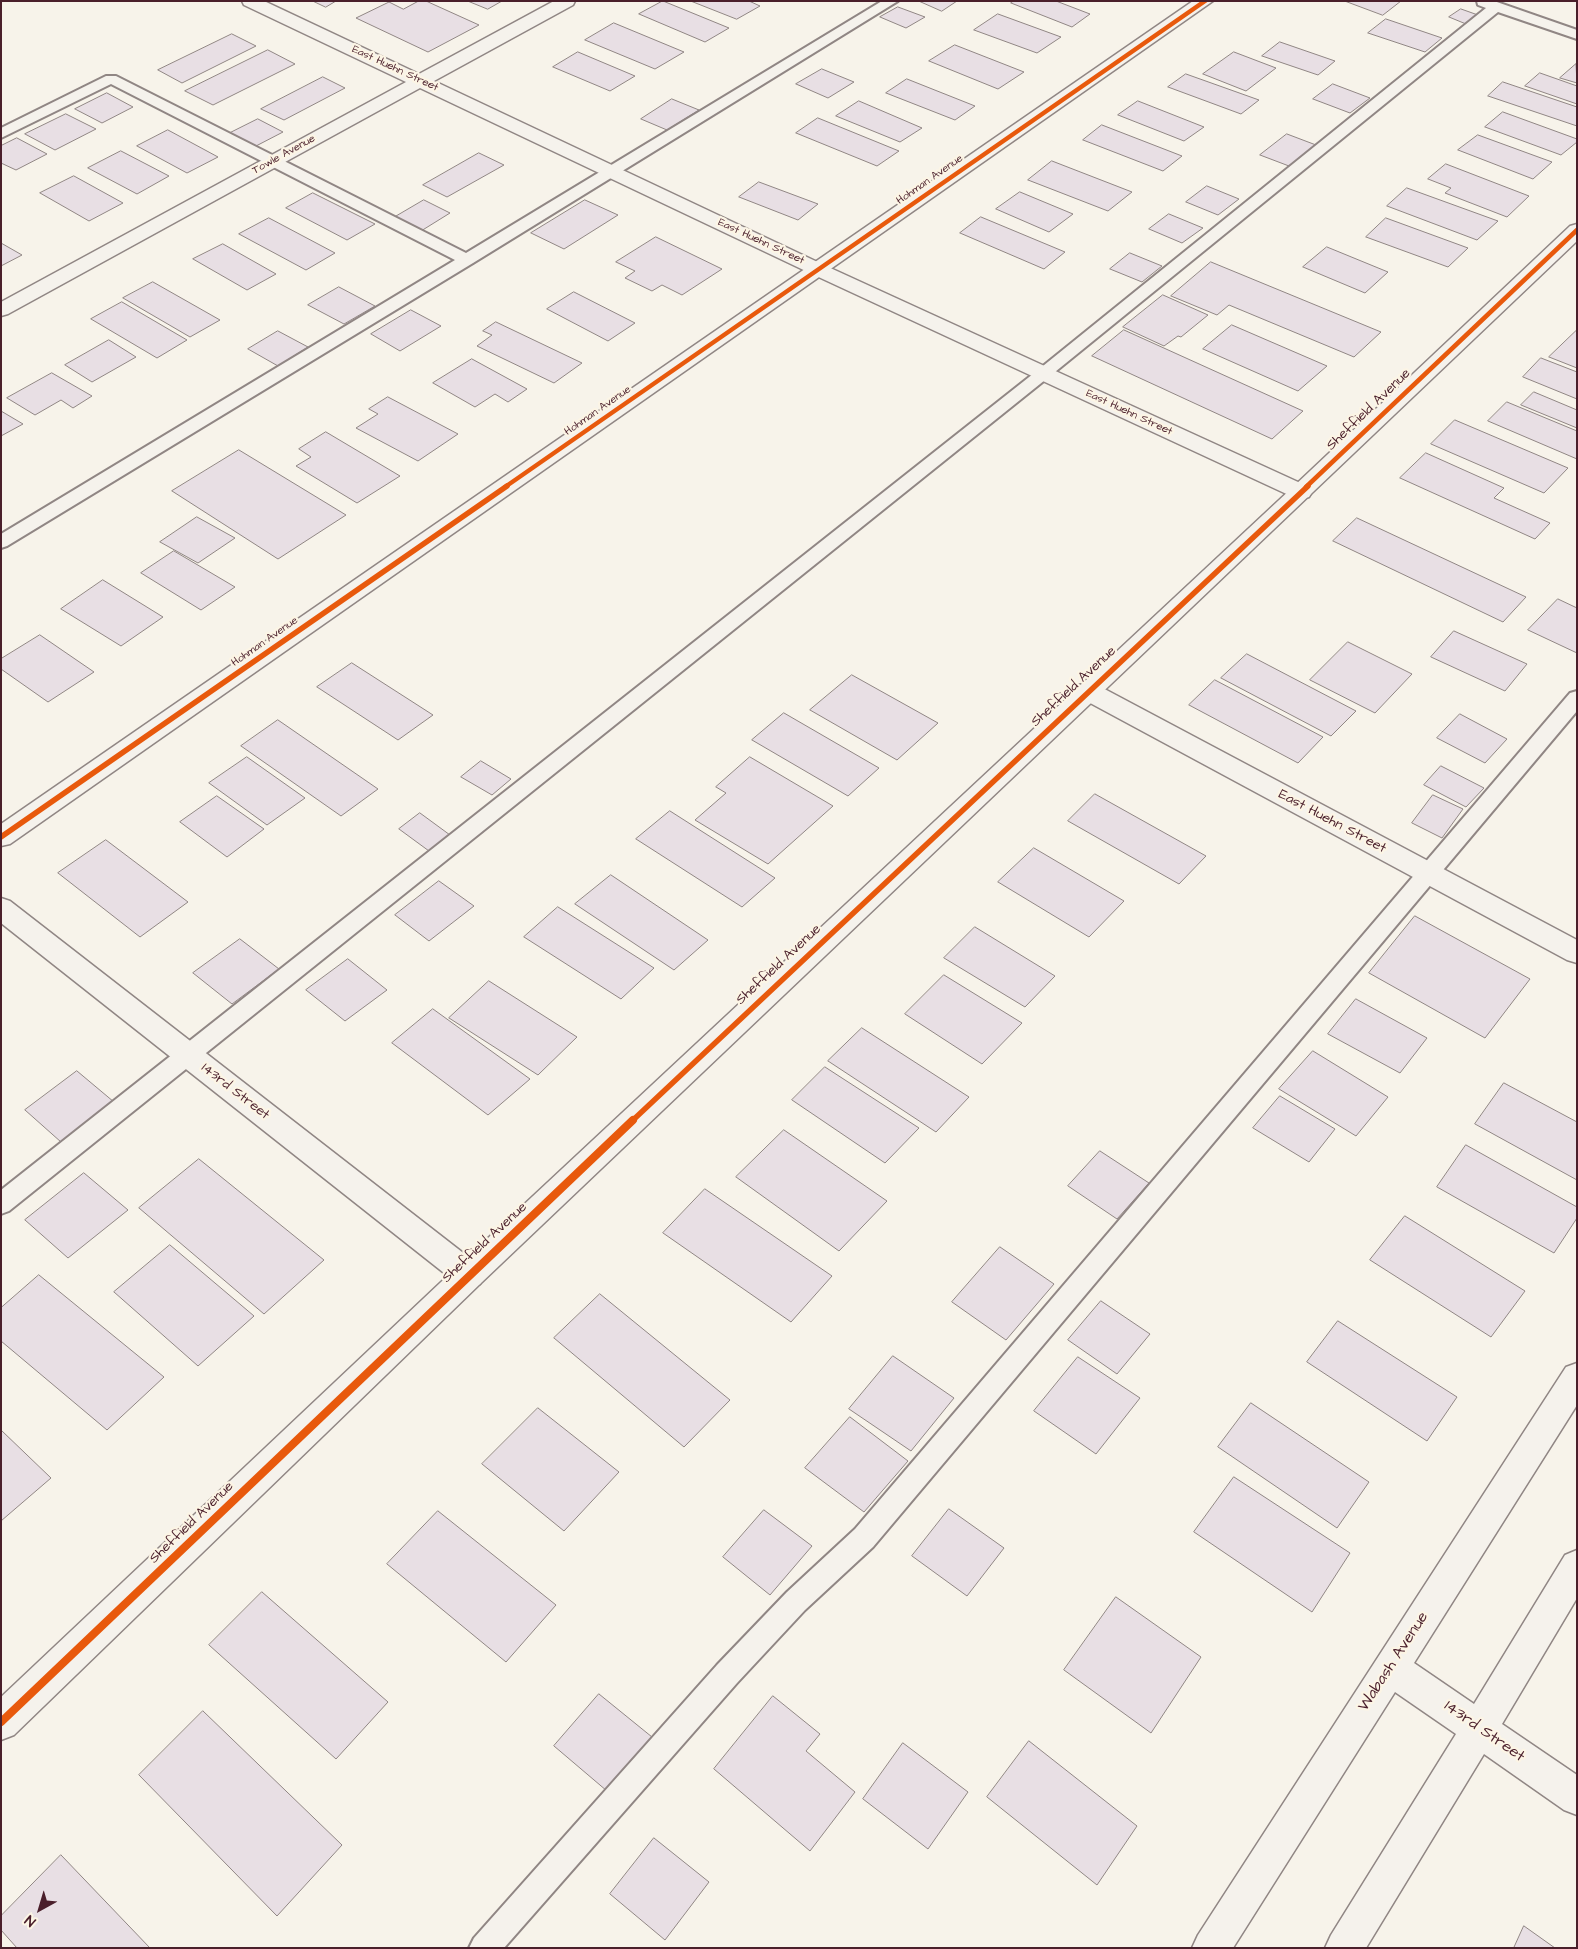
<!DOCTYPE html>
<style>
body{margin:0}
#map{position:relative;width:1578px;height:1949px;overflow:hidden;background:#f7f3ea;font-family:"Architects Daughter",sans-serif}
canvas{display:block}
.frame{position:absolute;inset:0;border:2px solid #4a1f2b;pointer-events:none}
.north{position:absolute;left:15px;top:1884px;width:50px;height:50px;-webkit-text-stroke:4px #fcf5e5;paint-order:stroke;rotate:219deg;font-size:14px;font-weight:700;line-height:20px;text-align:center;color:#4a1f2b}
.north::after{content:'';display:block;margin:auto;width:18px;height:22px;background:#4a1f2b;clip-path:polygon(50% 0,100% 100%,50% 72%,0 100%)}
</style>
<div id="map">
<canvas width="1578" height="1949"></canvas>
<div class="frame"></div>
<div class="north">N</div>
</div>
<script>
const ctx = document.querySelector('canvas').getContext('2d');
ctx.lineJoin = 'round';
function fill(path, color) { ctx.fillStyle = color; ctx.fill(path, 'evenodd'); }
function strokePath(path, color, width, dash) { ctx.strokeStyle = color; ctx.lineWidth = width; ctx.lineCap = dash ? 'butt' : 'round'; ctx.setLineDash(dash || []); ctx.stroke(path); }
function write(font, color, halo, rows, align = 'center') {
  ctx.font = font + ' "Architects Daughter",sans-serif'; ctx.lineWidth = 4.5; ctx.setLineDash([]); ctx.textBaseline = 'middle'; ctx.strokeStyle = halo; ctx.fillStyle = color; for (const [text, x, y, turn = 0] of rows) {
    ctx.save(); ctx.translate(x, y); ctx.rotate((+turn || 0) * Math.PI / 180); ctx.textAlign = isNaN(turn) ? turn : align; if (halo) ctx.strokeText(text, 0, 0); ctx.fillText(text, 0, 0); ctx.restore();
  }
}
const building = new Path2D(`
 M313,1H336L326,7Z
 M419,1H426L479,25L428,52L356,18L389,2L403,9Z
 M468,1H502L488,9Z
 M663,1L729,28L705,42L639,14Z
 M691,1H749L760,6L737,19Z
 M919,1H957L942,11Z
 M1014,1H1056L1090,14L1072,27L1011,3Z
 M1345,1H1401L1383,15Z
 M898,7L925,17L906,28L880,17Z
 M1461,9L1478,15L1466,24L1449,17Z
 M998,14L1061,37L1037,53L974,30Z
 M1386,19L1442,38L1425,52L1368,33Z
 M614,23L684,52L655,69L585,40Z
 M232,34L256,46L182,83L158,70Z
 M1280,42L1335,61L1318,75L1262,56Z
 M955,45L1024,72L998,89L929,61Z
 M268,50L295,64L213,105L185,91Z
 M578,52L635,76L610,91L553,67Z
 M1234,52L1276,68L1246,91L1203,74Z
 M1576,64L1577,83L1560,78Z
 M822,69L854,82L828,98L796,84Z
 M1540,73L1577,86V104L1525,86Z
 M1186,74L1259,100L1241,114L1168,87Z
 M323,77L345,88L284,120L261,109Z
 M907,79L975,106L955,120L886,93Z
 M1503,82L1577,107V126L1488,96Z
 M1333,84L1370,98L1350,113L1313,99Z
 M107,93L133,107L102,123L75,109Z
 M672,99L699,110L667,130L641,119Z
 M859,101L922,128L900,142L836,116Z
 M1138,101L1204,127L1184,141L1118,115Z
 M1503,112L1577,139V142L1561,155L1485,127Z
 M66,114L96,129L55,150L25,134Z
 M818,118L899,151L877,166L796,133Z
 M258,119L283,132L256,146L230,133Z
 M1102,125L1182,156L1163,171L1083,140Z
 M168,130L218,157L187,173L137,146Z
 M1287,134L1316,145L1289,166L1260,155Z
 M1478,135L1552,162L1533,179L1458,150Z
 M17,138L47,154L16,170L1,163V146Z
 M121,151L169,176L137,194L88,168Z
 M479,153L504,165L447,197L423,185Z
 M1052,161L1132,192L1108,211L1028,180Z
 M1446,164L1529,196L1507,217L1445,193L1451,188L1428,179Z
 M74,176L123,203L89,221L40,193Z
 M759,182L818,204L798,220L739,197Z
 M1207,186L1239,199L1218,215L1186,202Z
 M1407,188L1498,221L1477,240L1387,206Z
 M1020,192L1073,214L1049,232L996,209Z
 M313,193L375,224L347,240L286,208Z
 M424,200L450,213L421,231L395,217Z
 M585,200L618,215L564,249L531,233Z
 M1169,214L1203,228L1182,243L1149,229Z
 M981,217L1065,252L1044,269L960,233Z
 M269,218L335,253L306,270L239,234Z
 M1386,218L1468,248L1448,267L1366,237Z
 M656,237L722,269L682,295L662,285L652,291L625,278L635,271L616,262Z
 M1,243L22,255L1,266Z
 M223,244L276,274L247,290L193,259Z
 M1327,247L1388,272L1365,293L1303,267Z
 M1130,253L1162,266L1142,282L1110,269Z
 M1211,262L1381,332L1354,357L1229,305L1217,315L1171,296Z
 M153,282L220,320L190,337L123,298Z
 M339,287L375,306L344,324L308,305Z
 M574,292L635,323L608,341L547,309Z
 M1163,295L1208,315L1181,337L1178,336L1164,346L1123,327Z
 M122,302L187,340L157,358L91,319Z
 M411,310L441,326L400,351L371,334Z
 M496,322L582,363L554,383L477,346L492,335L483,331Z
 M1232,325L1327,366L1298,391L1203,349Z
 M1124,330L1303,411L1272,439L1092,356Z
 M1577,330V368L1549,357Z
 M278,331L308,347L278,366L248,349Z
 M109,340L136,357L92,382L65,365Z
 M1541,358L1577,372V399L1523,377Z
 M472,359L527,389L508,402L495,394L475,407L433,383Z
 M52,373L92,396L73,408L61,400L35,415L7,398Z
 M1534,392L1577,410V428L1521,405Z
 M388,397L458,434L418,461L356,428L378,414L369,409Z
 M1507,402L1577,431V459L1488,421Z
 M1,411L23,424L1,436Z
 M1455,420L1568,468L1544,493L1431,444Z
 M326,432L400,476L357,503L296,466L311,457L299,449Z
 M239,450L346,515L278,559L172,491Z
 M1426,453L1504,488L1494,498L1550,523L1535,539L1400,478Z
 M197,517L235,538L198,563L160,542Z
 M1357,518L1526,597L1503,622L1333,541Z
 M174,551L235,587L201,610L141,573Z
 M103,580L163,617L121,646L61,609Z
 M1558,599L1577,608V653L1528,630Z
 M1454,631L1527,664L1505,691L1431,657Z
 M40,635L94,672L48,702L1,669V659Z
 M1348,642L1412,674L1375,713L1310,680Z
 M1247,654L1356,711L1331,736L1221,678Z
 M352,663L433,715L398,740L317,687Z
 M852,675L938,723L897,760L810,710Z
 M1215,680L1323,737L1298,763L1189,705Z
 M784,713L879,768L848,796L752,740Z
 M1460,714L1507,739L1485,763L1437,738Z
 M278,720L378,789L341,816L241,746Z
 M247,757L305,798L267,825L209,783Z
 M750,757L833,806L768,864L695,820L726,793L716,787Z
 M481,761L511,779L492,795L461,777Z
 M1441,766L1484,788L1466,807L1424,785Z
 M1095,794L1206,856L1179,884L1068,821Z
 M1433,795L1463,809L1442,838L1412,823Z
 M217,796L264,829L227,857L180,822Z
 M670,811L775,878L742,907L636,839Z
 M420,813L450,835L429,851L399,829Z
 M106,840L188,902L140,937L58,873Z
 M1034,848L1124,901L1089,937L998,882Z
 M611,875L708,940L674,970L575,904Z
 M439,881L474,906L429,941L395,915Z
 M558,907L654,968L621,999L524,937Z
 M1415,916L1530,979L1485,1038L1369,973Z
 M975,927L1055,976L1025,1007L944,958Z
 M240,939L279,969L232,1004L193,973Z
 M348,959L387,990L345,1021L306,990Z
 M944,975L1022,1023L982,1064L905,1014Z
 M489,981L577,1037L538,1075L449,1018Z
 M1356,999L1427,1038L1400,1073L1328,1034Z
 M433,1009L530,1079L488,1115L392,1043Z
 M862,1028L969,1097L936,1132L828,1061Z
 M1313,1051L1388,1097L1356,1136L1279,1089Z
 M825,1067L919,1128L885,1163L792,1100Z
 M77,1071L114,1102L61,1142L25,1110Z
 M1504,1083L1577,1122V1180L1475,1124Z
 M1280,1096L1335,1129L1309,1162L1253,1128Z
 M784,1130L887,1201L839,1251L736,1177Z
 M1466,1145L1577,1207V1218L1554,1253L1437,1187Z
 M1100,1151L1149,1183L1117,1219L1068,1186Z
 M199,1159L324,1260L264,1314L139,1208Z
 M84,1173L128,1210L68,1258L25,1220Z
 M705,1189L832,1276L791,1322L663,1233Z
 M1405,1216L1525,1291L1491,1337L1370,1260Z
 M170,1245L254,1316L198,1366L114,1292Z
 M1000,1247L1054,1284L1006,1340L952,1302Z
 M39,1275L164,1377L107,1430L1,1341V1308Z
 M600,1294L730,1400L684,1447L554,1338Z
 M1101,1301L1150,1334L1117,1374L1068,1340Z
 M1338,1321L1457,1397L1427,1441L1307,1362Z
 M893,1356L954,1398L911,1451L849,1409Z
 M1078,1357L1140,1398L1096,1454L1034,1411Z
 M1251,1403L1369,1482L1337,1528L1218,1447Z
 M538,1408L619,1472L564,1531L482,1464Z
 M850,1417L908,1461L864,1512L805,1468Z
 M1,1430L51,1478L1,1521Z
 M1234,1477L1350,1553L1312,1612L1194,1532Z
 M949,1509L1004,1548L967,1596L912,1556Z
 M764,1510L812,1546L770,1595L723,1557Z
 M438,1511L556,1605L506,1662L387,1564Z
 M262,1592L388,1702L336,1759L209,1645Z
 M1116,1597L1201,1657L1151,1733L1064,1670Z
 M599,1694L652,1737L607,1791L554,1746Z
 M773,1696L820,1734L806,1751L855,1792L810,1851L714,1769Z
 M203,1711L342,1845L277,1916L139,1775Z
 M1029,1741L1137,1826L1097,1885L987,1797Z
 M903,1743L968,1792L928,1849L863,1799Z
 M654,1838L709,1882L665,1940L610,1894Z
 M61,1855L150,1948H17L1,1930V1916Z
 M1524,1926L1555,1948H1514Z`);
const service = new Path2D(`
 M882,1H898L473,263L7,546L1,548V534L455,260L111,84L1,138V128L106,76H116L466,253Z
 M1477,1H1494L1577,30V39L1498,12L1050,376L9,1211L1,1214V1190L1038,370L1486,8L1478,5Z
 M1577,691V711L873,1547L805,1610L737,1683L504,1948H469L474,1938L717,1665L787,1592L855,1529L1570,693Z`);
const minor = new Path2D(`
 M242,1H264L419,74L554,1H575L573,5L434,81L826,266L1309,487L1312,492L1309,497L1301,499L1293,497L812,274L420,88L8,314L1,316V302L406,82L244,5Z
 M1088,683L1097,685L1577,940V963L1567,960L1079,697L1076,691L1079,685Z
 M1,898L10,901L480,1266L484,1275L480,1284L469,1288L458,1284L1,923Z
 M1577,1363V1405L1414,1663L1474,1704L1565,1555L1577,1550V1598L1502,1724L1577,1775V1815L1564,1810L1484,1754L1366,1948H1325L1331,1935L1456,1734L1395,1692L1233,1948H1192L1198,1935L1566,1367Z`);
const tertiary = new Path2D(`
 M1577,224V241L480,1284L14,1735L1,1740V1697L458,1266L1293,487L1570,226Z`);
const secondary = new Path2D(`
 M1193,1H1213L10,844L1,846V824Z`);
const cyclewayFar2 = new Path2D(`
 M505,487L1205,1
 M1306,487L1577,230`);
const cyclewayFar1 = new Path2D(`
 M1,837L507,486
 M632,1121L1308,486`);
const cycleway = new Path2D(`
 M1,1722L633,1120`);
const farStreetnames = [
 ["East Huehn Street",395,69,25],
 ["Towle Avenue",284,155,-29],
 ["Hohman Avenue",930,180,-35],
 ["East Huehn Street",761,242,25],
 ["Hohman Avenue",598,411,-35],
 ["East Huehn Street",1129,413,25],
 ["Hohman Avenue",265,642,-35]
];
const streetNames = [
 ["Sheffield Avenue",1369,410,-44],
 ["Sheffield Avenue",1074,687,-43],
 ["East Huehn Street",1332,822,28],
 ["Sheffield Avenue",779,965,-43],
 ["143rd Street",235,1092,38],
 ["Sheffield Avenue",485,1243,-43],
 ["Sheffield Avenue",192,1523,-44]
];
const nearStreetnames = [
 ["Wabash Avenue",1394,1662,-57],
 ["143rd Street",1484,1732,35]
];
fill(building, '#e8dfe4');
strokePath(building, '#908684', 1);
strokePath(service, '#908684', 4);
strokePath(minor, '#908684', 3);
strokePath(tertiary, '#908684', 3);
strokePath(secondary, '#908684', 3);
fill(service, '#f5f2ec');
fill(minor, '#f5f2ec');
fill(tertiary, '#f5f2ec');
fill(secondary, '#f5f2ec');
strokePath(cyclewayFar2, '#e8590c', 4.5);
strokePath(cyclewayFar1, '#e8590c', 5.5);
strokePath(cycleway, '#e8590c', 8);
write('11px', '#4a1f2b', '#fcf5e5', farStreetnames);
write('14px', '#4a1f2b', '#fcf5e5', streetNames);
write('16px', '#4a1f2b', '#fcf5e5', nearStreetnames);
</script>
